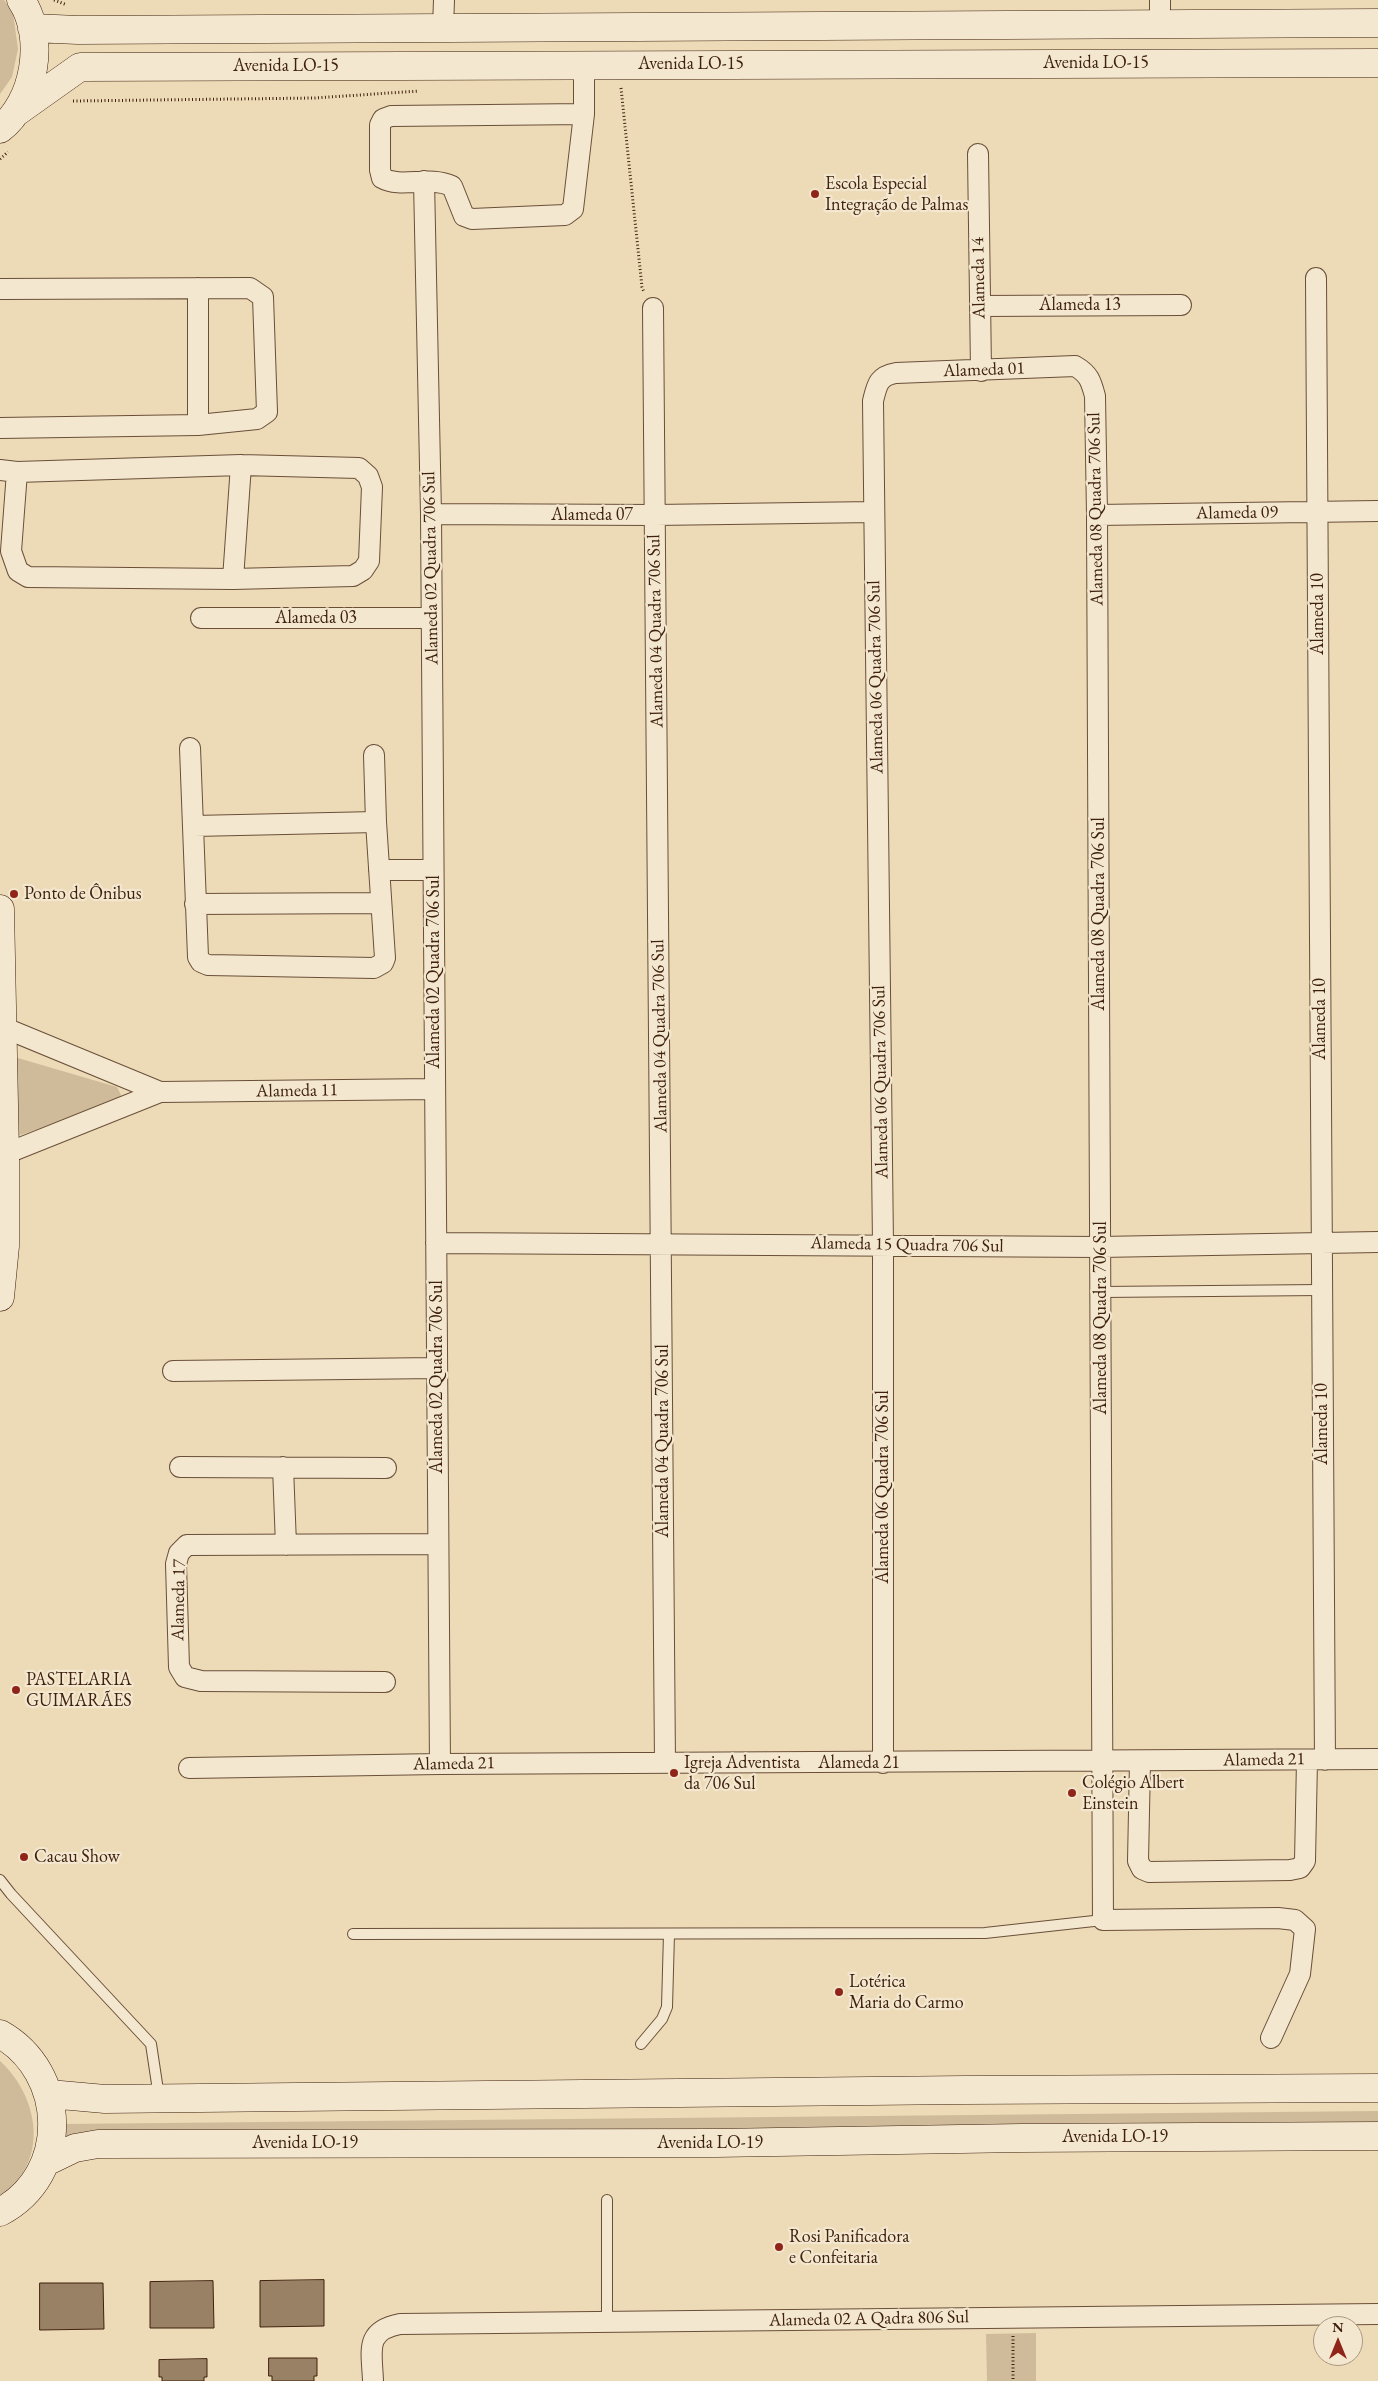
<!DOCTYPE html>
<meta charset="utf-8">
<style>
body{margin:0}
#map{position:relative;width:1378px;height:2381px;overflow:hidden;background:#eddab7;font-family:"EB Garamond",serif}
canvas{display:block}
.north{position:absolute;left:1313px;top:2316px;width:50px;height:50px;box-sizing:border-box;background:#f3e7d0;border:1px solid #ab9882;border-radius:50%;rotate:0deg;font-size:14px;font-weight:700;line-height:20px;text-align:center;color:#3f210d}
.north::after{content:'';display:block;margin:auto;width:18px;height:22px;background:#8f2418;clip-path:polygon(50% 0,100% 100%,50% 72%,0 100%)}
</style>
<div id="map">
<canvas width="1378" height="2381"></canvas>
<div class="north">N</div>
</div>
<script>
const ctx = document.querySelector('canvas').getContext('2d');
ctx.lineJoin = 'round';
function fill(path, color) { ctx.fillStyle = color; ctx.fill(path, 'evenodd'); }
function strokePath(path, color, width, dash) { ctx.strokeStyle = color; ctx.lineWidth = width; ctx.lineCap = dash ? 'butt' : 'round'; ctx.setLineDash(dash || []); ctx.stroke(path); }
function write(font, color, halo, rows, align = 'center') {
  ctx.font = font + ' "EB Garamond",serif'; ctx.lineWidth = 4.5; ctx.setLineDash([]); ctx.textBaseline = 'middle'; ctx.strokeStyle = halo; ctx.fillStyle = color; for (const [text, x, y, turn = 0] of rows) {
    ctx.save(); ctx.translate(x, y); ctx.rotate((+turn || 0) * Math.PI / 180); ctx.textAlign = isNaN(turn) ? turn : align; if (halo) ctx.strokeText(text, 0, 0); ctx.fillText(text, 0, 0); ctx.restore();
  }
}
const green = new Path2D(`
 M0,0H4L13,13L18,49L12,77L0,94Z
 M11,1056L117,1087L121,1095L117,1103L11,1138Z
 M0,2061C31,2089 47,2140 20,2177C15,2186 7,2193 0,2201Z
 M1378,2111V2128L64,2138L63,2124Z
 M1036,2333V2381H987L986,2334Z`);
const building = new Path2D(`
 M324,2280V2326L260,2327V2281Z
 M213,2281L214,2328H150V2282Z
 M40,2283H103L104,2329L40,2330Z
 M269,2358H317V2376H314V2381H272V2376H269Z
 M207,2359V2377H204V2381H162V2377H159V2360Z`);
const path = new Path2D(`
 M54,0L67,5
 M621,88L642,287L644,292
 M73,101L315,98L419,91
 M0,159L8,152
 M1013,2336V2381`);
const lane = new Path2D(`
 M1101,1292L1321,1290
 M0,1880L11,1894L151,2044L159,2097
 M353,1934L985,1933L1103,1920
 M641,2044L662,2019L667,2007L669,1934
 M607,2200V2322`);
const street = new Path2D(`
 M1160,0V24
 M443,28L444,0
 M584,65V114L573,209L565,215L472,219L464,216L452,186C428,175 402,189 382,178L380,170V125L383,119L391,116L584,114
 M978,154L981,371
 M424,181L431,514L440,1764
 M1316,278L1325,1760
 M0,289L250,288L263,297L267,412L257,419L198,425
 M980,306L1181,305
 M653,308L665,1763
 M0,428L198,425V288
 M0,470L17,472L241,465L359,468L368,476L372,487L369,561L363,570L353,576L233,579L28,577L18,571L11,551L17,472
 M431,514L655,515L874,512
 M1097,515L1378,511
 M233,579L241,465
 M201,618H431
 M190,748L198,957L201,962L208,965L374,968L383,963L385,958L376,822L374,755
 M194,826L376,822
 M379,870H433
 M195,904L381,903
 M0,1026L160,1092
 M0,1156L160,1092L435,1089
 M436,1243L1100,1247L1378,1242
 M173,1371L437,1368
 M180,1467L386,1468
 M283,1467L286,1545
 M385,1682L201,1681L185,1677L179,1667L176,1564L179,1553L187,1545L438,1544
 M1140,1762L1138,1861L1142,1869L1149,1872L1290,1870L1300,1868L1305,1861L1307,1760
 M883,1763V1244L873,401C877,385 878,376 896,373L1075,366C1089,374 1091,381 1095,396L1097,515L1103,1920L1278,1918L1295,1920L1305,1929L1300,1974L1271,2038
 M189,1768L440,1764L1378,1759
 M373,2381C372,2351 364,2331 400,2324L1378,2314`);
const secondary = new Path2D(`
 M32,28L78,30L1378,23
 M18,111L80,67L1378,63
 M0,129C35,102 46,37 21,0
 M0,909L5,1154V1246L0,1297
 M0,2034C68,2072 71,2175 0,2212
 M49,2094L105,2099L965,2090L1378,2088
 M46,2162L75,2148L98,2144L716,2143L1022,2138L1378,2136`);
const markers = [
 [815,194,5,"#8f2418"],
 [14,894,5,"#8f2418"],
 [16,1690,5,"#8f2418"],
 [674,1773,5,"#8f2418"],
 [1072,1793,5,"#8f2418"],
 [24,1857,5,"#8f2418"],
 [839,1992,5,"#8f2418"],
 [779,2247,5,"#8f2418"]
];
const streetNames = [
 ["Avenida LO-15",1096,63],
 ["Avenida LO-15",691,64],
 ["Avenida LO-15",286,66],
 ["Alameda 14",979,278,-91],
 ["Alameda 13",1080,305],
 ["Alameda 01",984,370,-2],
 ["Alameda 08 Quadra 706 Sul",1096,509,-91],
 ["Alameda 09",1237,513,-1],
 ["Alameda 07",592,515],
 ["Alameda 02 Quadra 706 Sul",431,568,-91],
 ["Alameda 10",1318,614,-90],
 ["Alameda 03",316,618],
 ["Alameda 04 Quadra 706 Sul",656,631,-91],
 ["Alameda 06 Quadra 706 Sul",876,677,-91],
 ["Alameda 08 Quadra 706 Sul",1099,914,-90],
 ["Alameda 02 Quadra 706 Sul",434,972,-90],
 ["Alameda 10",1320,1019,-90],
 ["Alameda 04 Quadra 706 Sul",660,1036,-91],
 ["Alameda 06 Quadra 706 Sul",881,1082,-91],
 ["Alameda 11",297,1091,-1],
 ["Alameda 15 Quadra 706 Sul",907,1245,1],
 ["Alameda 08 Quadra 706 Sul",1101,1318,-90],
 ["Alameda 02 Quadra 706 Sul",437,1377,-90],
 ["Alameda 10",1322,1424,-90],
 ["Alameda 04 Quadra 706 Sul",663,1441,-90],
 ["Alameda 06 Quadra 706 Sul",883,1487,-90],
 ["Alameda 17",179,1600,-89],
 ["Alameda 21",1264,1760,-1],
 ["Alameda 21",859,1763],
 ["Alameda 21",454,1764,-1],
 ["Avenida LO-19",1115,2137],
 ["Avenida LO-19",305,2143],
 ["Avenida LO-19",710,2143],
 ["Alameda 02 A Qadra 806 Sul",869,2319,-1]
];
const poiNames = [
 ["Escola Especial",825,184],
 ["Integração de Palmas",825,205],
 ["Ponto de Ônibus",24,894],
 ["PASTELARIA",26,1680],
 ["GUIMARÃES",26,1701],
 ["Igreja Adventista",684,1763],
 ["da 706 Sul",684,1784],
 ["Colégio Albert",1082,1783],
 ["Einstein",1082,1804],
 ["Cacau Show",34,1857],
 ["Lotérica",849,1982],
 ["Maria do Carmo",849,2003],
 ["Rosi Panificadora",789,2237],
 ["e Confeitaria",789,2258]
];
fill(green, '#cfbb9a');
fill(building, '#998165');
strokePath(building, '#3f210d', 1);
strokePath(lane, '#6a4f38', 12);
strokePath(street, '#6a4f38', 22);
strokePath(secondary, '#3f210d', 29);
strokePath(path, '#3f210d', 3, [1, 2.5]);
strokePath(lane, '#f3e7d0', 10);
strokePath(street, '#f3e7d0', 20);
strokePath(secondary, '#f3e7d0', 28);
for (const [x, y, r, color] of markers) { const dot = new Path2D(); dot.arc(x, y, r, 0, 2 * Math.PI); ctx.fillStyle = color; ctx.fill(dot); strokePath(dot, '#f3e7d0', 2); }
write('18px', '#3f210d', '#f3e7d0', streetNames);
write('18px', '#3f210d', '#f3e7d0', poiNames, 'left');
</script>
